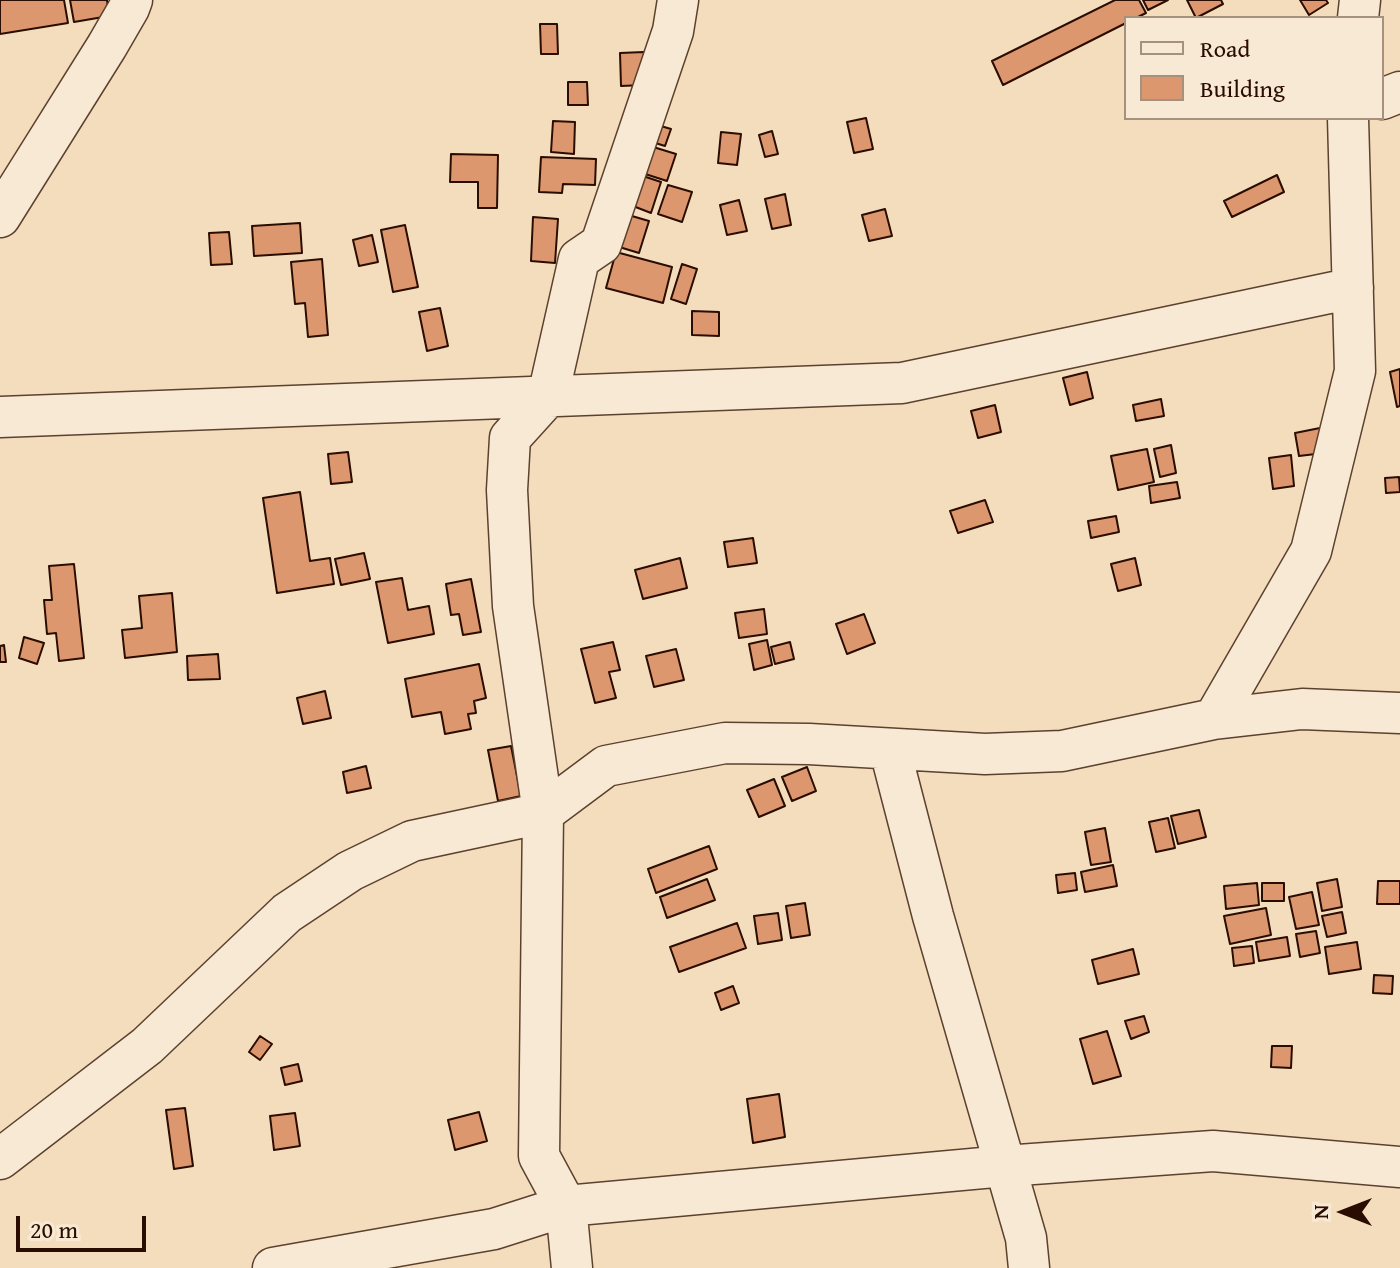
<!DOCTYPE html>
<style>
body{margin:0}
#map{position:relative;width:1400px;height:1268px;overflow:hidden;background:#f4ddbd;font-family:"Gentium Book Plus",serif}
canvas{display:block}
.legend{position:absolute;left:1124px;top:16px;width:260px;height:104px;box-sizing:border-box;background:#f8e9d4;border:2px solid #a6917f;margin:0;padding:10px 14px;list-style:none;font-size:24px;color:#2a0d00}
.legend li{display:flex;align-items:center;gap:16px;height:40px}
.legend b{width:40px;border:2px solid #a6917f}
.north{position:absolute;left:1304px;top:1172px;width:80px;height:80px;-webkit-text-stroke:6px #f8e9d4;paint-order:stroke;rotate:270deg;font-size:22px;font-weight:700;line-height:32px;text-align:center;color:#2a0d00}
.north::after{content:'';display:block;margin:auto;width:28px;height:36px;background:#2a0d00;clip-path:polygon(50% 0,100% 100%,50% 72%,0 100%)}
.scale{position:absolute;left:16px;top:1216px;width:130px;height:36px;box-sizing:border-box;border:4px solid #2a0d00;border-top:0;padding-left:10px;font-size:24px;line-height:28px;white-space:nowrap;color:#2a0d00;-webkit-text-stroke:6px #f8e9d4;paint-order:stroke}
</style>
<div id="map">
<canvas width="1400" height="1268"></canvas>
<ul class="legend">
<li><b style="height:10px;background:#f8e9d4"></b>Road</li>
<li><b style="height:22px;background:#dd976f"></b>Building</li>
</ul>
<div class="north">N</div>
<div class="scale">20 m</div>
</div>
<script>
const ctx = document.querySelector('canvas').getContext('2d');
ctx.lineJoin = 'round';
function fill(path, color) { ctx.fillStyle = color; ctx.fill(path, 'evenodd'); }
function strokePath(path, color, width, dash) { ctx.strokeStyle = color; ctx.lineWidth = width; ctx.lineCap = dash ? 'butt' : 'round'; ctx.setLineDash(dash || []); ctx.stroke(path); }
const building = new Path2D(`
 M0,0H64L68,23L0,34Z
 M70,0H107L109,16L74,22Z
 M1115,0H1139L1146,13L1136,18H1126V23L1003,85L992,61Z
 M1143,0H1168L1148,10Z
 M1187,0H1221L1223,4L1196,18Z
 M1300,0H1326L1328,3L1309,15Z
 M540,24H557L558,54H541Z
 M644,52V85L621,86L620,53Z
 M568,82H587L588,105H568Z
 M866,118L873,149L854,153L847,122Z
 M553,121L575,122L574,154L551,152Z
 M654,124L671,129L665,146L649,141Z
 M772,131L778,154L765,157L759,135Z
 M721,132L741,134L737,165L718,163Z
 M650,146L676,154L667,181L642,173Z
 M451,154L498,155L497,208H478V182H450Z
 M541,157L596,159L595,185L563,184L562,193L539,192Z
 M1277,175L1284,192L1232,217L1224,201Z
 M643,176L661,182L651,213L633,206Z
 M668,185L692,192L682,222L658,214Z
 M785,194L791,225L772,229L765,199Z
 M739,200L747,231L727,235L720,205Z
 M885,209L892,236L869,241L862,215Z
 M625,214L649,221L639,253L616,246Z
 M533,217L558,219L555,263L531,261Z
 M300,223L302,253L254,256L252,226Z
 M405,225L418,287L393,292L381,230Z
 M229,232L232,264L211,265L209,233Z
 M372,235L378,262L359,266L353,240Z
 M616,252L672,267L663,303L606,288Z
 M322,259L328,335L308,337L305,303L295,304L291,262Z
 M682,264L697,269L686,304L671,299Z
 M440,308L448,346L427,351L419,312Z
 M692,311L719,312V336L692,335Z
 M1400,369V406L1397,407L1390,372Z
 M1087,372L1093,398L1070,405L1063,378Z
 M1161,399L1164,416L1136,421L1133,405Z
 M995,405L1001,432L978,438L971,411Z
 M1320,428L1324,453L1299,456L1295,433Z
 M1171,445L1176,473L1160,477L1154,449Z
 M1147,449L1154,482L1118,490L1111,456Z
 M348,452L352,482L331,484L328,454Z
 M1291,455L1294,486L1273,489L1269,458Z
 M1399,477L1400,492L1386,493L1385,478Z
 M1177,482L1180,498L1151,503L1149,486Z
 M300,492L310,561L330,558L334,584L277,593L263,498Z
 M985,500L993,522L958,533L950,511Z
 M1116,516L1119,532L1091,538L1088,521Z
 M753,538L757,563L728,567L724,542Z
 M364,553L370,579L341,585L335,559Z
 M680,558L687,588L643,599L635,570Z
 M1135,558L1141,585L1118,591L1111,564Z
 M74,564L84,658L59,661L56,633L47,634L44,600H52L49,566Z
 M402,578L408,610L429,606L434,634L388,643L376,582Z
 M471,579L481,632L463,635L459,614L451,615L446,584Z
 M172,593L177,652L125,658L122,630L142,628L139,596Z
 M764,609L767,634L739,638L735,613Z
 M864,614L875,643L847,654L836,624Z
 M24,637L44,643L37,664L19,658Z
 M767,640L772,665L754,670L749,644Z
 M613,642L620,670L609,672L616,698L595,703L581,649Z
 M790,642L794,659L775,664L771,647Z
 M4,645L6,662H0V646Z
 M676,649L684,680L654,687L646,656Z
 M218,654L220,679L188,680L187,656Z
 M479,664L486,698L474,701L476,713L468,714L471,729L445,734L441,712L412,717L405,679Z
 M325,691L331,718L303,724L297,698Z
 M511,746L521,796L498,801L488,750Z
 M366,766L371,788L347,793L343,772Z
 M807,767L816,791L792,801L782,777Z
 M774,779L785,806L759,817L747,790Z
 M1199,810L1206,837L1178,844L1171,816Z
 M1168,818L1175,848L1156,852L1149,822Z
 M1105,828L1111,862L1091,865L1085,832Z
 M709,846L717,869L656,893L648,869Z
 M1113,865L1117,886L1085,892L1081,872Z
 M1075,873L1077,890L1058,893L1056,875Z
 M707,879L715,900L667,918L660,897Z
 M1337,879L1342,907L1322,911L1317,883Z
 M1378,881H1400V904H1377Z
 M1257,883L1259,905L1226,909L1224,886Z
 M1262,883H1284V901H1262Z
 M1312,892L1319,925L1296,929L1289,897Z
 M805,903L810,935L791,938L786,906Z
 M1266,908L1271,935L1230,944L1224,916Z
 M1342,912L1346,933L1327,937L1322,916Z
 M778,913L782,940L758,944L754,916Z
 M737,923L746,948L679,972L670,947Z
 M1316,931L1320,953L1300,957L1296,934Z
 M1287,937L1290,956L1259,961L1256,942Z
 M1357,942L1361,969L1329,974L1325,947Z
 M1252,946L1254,963L1234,966L1232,948Z
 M1133,949L1139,974L1098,984L1092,960Z
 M1374,975L1393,976L1392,994L1373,993Z
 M733,986L739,1003L721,1010L715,993Z
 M1144,1016L1149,1032L1131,1039L1125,1021Z
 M1107,1031L1121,1076L1093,1084L1080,1039Z
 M260,1036L272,1044L260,1060L249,1052Z
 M1272,1046H1292L1291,1068L1271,1067Z
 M298,1064L302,1081L285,1085L281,1068Z
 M779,1094L785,1137L753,1143L747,1099Z
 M185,1108L193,1166L174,1169L166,1110Z
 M479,1112L487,1141L455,1150L448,1120Z
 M295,1113L300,1146L274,1150L270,1116Z`);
const minor = new Path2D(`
 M1358,18L1360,0
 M1382,99L1400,92
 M0,217L107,46L129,8L132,0
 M0,417L902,383L1353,288
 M1214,719L1311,551L1355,371L1348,118
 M890,750L933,916L1026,1238L1029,1268
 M0,1159L147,1046L287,913L350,871L412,841L543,813L606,766L725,743L809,744L985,754L1062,751L1214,719L1302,709L1400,713
 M273,1268L494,1229L566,1206L1005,1166L1213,1151L1400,1167
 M572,1268L566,1206L539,1156L543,813L513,606L507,490L510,438L548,396L579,259L601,244L673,31L678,0`);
fill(building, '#dd976f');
strokePath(building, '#2a0d00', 2);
strokePath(minor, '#5c412f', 43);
strokePath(minor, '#f8e9d4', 40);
</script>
